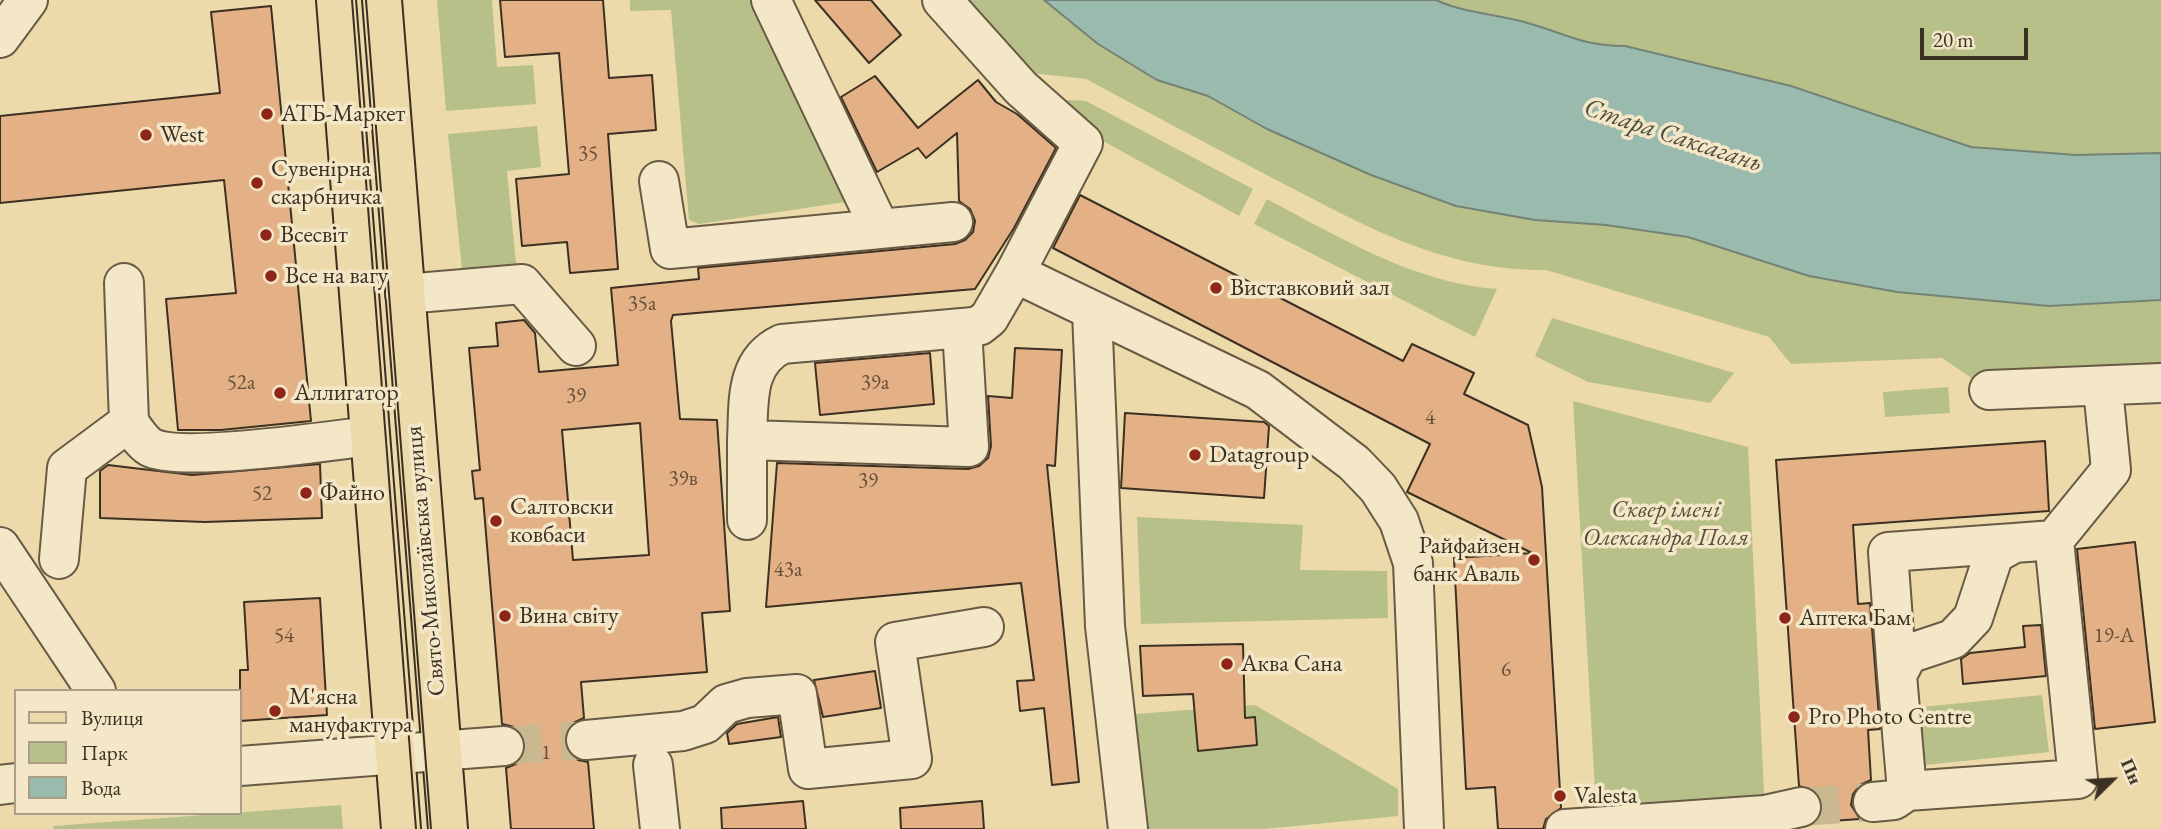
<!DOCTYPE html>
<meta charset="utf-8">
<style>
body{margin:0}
#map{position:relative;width:2161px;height:829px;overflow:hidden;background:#eddaab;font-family:"EB Garamond",serif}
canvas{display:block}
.legend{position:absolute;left:14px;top:689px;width:228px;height:126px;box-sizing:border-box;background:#f3e7c8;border:2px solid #aa9e86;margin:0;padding:9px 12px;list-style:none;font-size:21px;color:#3c3022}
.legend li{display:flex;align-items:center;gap:14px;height:35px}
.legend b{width:35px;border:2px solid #aa9e86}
.north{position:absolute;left:2077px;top:745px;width:70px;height:70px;-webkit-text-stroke:5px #f3e7c8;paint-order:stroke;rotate:66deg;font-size:19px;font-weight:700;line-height:28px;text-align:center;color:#3c3022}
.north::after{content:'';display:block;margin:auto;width:24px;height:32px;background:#3c3022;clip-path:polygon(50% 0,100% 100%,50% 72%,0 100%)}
.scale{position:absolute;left:1920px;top:28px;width:108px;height:32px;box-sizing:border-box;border:4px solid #3c3022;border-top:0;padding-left:9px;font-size:21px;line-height:24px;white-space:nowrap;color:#3c3022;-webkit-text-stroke:5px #f3e7c8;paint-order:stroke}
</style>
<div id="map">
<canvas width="2161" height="829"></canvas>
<ul class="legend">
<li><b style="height:9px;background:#eddaab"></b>Вулиця</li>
<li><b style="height:19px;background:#b8c089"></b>Парк</li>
<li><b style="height:19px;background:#9abaae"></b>Вода</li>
</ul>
<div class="north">Пн</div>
<div class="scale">20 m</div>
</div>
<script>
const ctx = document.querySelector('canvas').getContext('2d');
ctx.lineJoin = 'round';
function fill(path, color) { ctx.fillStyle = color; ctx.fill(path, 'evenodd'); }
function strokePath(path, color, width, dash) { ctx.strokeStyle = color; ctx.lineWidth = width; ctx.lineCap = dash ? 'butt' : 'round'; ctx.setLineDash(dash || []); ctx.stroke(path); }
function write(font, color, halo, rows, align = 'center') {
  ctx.font = font + ' "EB Garamond",serif'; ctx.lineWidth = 7; ctx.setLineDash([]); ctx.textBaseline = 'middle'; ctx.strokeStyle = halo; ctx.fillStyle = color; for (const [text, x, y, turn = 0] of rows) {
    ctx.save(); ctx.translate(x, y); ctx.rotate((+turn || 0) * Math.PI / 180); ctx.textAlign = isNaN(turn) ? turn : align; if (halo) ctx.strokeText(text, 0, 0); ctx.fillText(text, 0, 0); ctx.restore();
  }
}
const green = new Path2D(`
 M437,0H492L497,67L533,65L536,104L446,111Z
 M630,0H755L845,202L699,224L689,220L671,10L630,11Z
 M964,0H1044L1098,44L1157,80L1208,96L1267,129L1371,175L1456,206L1535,220L1606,225L1688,237L1809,276L1897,292L2049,306L2161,300V376L1982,385L1942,358L1791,364L1769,337L1546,270C1444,271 1367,227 1280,182C1215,148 1151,114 1086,79L1031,73Z
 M1436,0H2161V153L2076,155L1971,147L1791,86L1625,46C1583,46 1569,35 1531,24C1499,14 1466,14 1436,0Z
 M1069,100L1086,101L1253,189L1239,216L1094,136L1054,103Z
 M537,126L541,167L507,171L517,274L463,279L448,134Z
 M1267,199C1339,237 1414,283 1497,289L1475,337L1254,224Z
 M1552,318L1734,373L1710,403L1588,382L1535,356Z
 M1948,387L1950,413L1885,417L1883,392Z
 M1573,401L1748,447L1765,815L1597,826Z
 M1137,517L1303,525L1300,570L1387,571L1388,618L1141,624Z
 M2042,695L2049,752L1916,766L1911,708Z
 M1255,705L1398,789V816L1264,829H1148L1135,714Z
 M341,805L343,829H54L53,826Z`);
const water = new Path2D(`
 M1044,0H1436C1466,14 1499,14 1531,24C1569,35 1583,46 1625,46L1791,86L1971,147L2076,155L2161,153V300L2049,306L1897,292L1809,276L1688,237L1606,225L1535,220L1456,206L1371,175L1267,129L1208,96L1157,80L1098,44Z`);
const building = new Path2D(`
 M500,0H603L609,78L652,75L656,130L608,134L618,269L570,273L567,242L522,246L516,179L569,174L559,53L505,57Z
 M815,0H871L901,35L869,63Z
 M271,6L311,421L221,430H178L166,299L236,293L224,180L0,203V116L220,93L211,12Z
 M875,76L918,128L978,80L996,102L1017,114L1056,148L1014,228L975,289L673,315L671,321L680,419L717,420L730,611L702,613L707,672L581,682L584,718L573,723L566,732L564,741L569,753L578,760L588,762L594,829H511L506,768L516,764L523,756L526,744L522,733L514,727L502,724L483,498L475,499L472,471L480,470L469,348L498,346L496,323L524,320L535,333L539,372L618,365L611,288L699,279L698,268L955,244L965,240L973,232L975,221L970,209L959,201L957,133L926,158L918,148L877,172L841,97ZM640,423L649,555L573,560L562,430Z
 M1080,195L1403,361L1412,344L1474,373L1464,394L1528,425L1542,487L1561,808L1546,819L1543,829H1498L1495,787L1466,789L1454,558L1532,553L1407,492L1430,444L1053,248Z
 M1015,348L1062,350L1055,466L1047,465L1079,782L1052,785L1044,708L1020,711L1017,681L1034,680L1021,583L766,607L777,463L968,469L979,466L988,458L991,446L988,396L1012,398Z
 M930,353L934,404L820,415L815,363Z
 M1125,413L1264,422L1269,426L1264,498L1121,488Z
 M2045,441L2049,511L1853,525L1858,604L1870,603L1880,729L1868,730L1871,780L1860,785L1853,794L1851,805L1860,819L1816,822L1822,813V802L1817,792L1799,786L1776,460Z
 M320,464L322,518L205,522L100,518V471L108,465L192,475Z
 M2135,542L2155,722L2095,729L2077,549Z
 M320,598L327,715L240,721V670H248L244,602Z
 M2041,625L2046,676L1963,684L1961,659L1970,653L2025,647L2023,626Z
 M1243,644L1245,718L1255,717L1257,745L1198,751L1193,694L1143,696L1140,646Z
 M875,671L881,708L823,717L814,680Z
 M778,717L781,737L729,744L727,733L737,724Z
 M803,801L806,829H722L721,808Z
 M982,801L984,829H901L900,808Z`);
const minorTunnel = new Path2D(`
 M504,746L586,740
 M1801,807L1873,802`);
const minor = new Path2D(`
 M771,0L880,229
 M942,0L1021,88L1083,143L1015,273L1258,390L1354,463L1378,488L1399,521L1413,563L1424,829
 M0,38L28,0
 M659,181L670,249L953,222
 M124,283L129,422C135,431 141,441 150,447C179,463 330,441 370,436
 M405,294L522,284L576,346
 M1092,312L1105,626L1128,829
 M962,328L969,447L747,440C749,403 744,362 782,344L962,328L979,326L989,318L1015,273
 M1989,390L2161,383
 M747,520V440
 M0,547L96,691
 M59,559L67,468L129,422
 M1897,675L1888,552L2014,543
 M586,740L683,731L705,724L726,704L747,698L797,694L808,769L912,759L895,642L984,627
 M653,765L660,829
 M240,766L504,746
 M0,785L16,783
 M1907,791L1897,675L1908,654L1953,639L1973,618L1994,554L2014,543L2054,540L2111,470L2103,388
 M1873,802L1894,800L1907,791L2078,779L2054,540
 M1565,829L1765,815L1801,807`);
const major = new Path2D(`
 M336,0L401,829
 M382,0L448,829`);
const tram = new Path2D(`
 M352,0L416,829
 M366,0L431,829`);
const markers = [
 [267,114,7,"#8f2418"],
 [146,135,7,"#8f2418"],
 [257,183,7,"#8f2418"],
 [266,235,7,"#8f2418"],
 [271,276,7,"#8f2418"],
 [1216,288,7,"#8f2418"],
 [280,393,7,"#8f2418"],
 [1195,455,7,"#8f2418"],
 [306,493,7,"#8f2418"],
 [496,521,7,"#8f2418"],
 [1534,560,7,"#8f2418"],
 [505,616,7,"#8f2418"],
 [1785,618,7,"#8f2418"],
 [1227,664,7,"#8f2418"],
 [275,711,7,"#8f2418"],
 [1794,717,7,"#8f2418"],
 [1560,796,7,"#8f2418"]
];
const numberNames = [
 ["35",588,154],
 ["35а",642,304],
 ["52а",241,383],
 ["39а",875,383],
 ["39",576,396],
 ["4",1430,418],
 ["39в",683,479],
 ["39",868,481],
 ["52",262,494],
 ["43а",788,570],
 ["54",284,636],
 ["19-А",2114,636],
 ["6",1506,670],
 ["1",546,753]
];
const poiNames = [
 ["АТБ-Маркет",281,114],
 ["West",160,135],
 ["Сувенірна",271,169],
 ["скарбничка",271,197],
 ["Всесвіт",280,235],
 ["Все на вагу",285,276],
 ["Виставковий зал",1230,288],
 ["Аллигатор",294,393],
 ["Datagroup",1209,455],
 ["Файно",320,493],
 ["Салтовски",510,507],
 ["ковбаси",510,535],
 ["Райфайзен",1520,546,"right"],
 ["банк Аваль",1520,574,"right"],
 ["Вина світу",519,616],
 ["Аптека Бам",1799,618],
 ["Аква Сана",1241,664],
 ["М'ясна",289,697],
 ["мануфактура",289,725],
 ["Pro Photo Centre",1808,717],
 ["Valesta",1574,796]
];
const parkNames = [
 ["Сквер імені",1666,510],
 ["Олександра Поля",1666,538]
];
const streetNames = [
 ["Свято-Миколаївська вулиця",426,561,-95]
];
const waterNames = [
 ["Стара Саксагань",1673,136,18]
];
fill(green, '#b8c089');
fill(water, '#9abaae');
strokePath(water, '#748376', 2);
fill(building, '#e3b185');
strokePath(building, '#3c3022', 2);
strokePath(minorTunnel, '#cab890', 38, [38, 19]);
strokePath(minor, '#685a44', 42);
strokePath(major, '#3c3022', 42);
strokePath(minor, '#f3e7c8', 38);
strokePath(major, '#eddaab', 38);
strokePath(tram, '#3c3022', 2);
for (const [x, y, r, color] of markers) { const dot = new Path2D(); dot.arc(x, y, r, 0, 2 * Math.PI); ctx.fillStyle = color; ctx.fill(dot); strokePath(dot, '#f3e7c8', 2.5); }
write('21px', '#66503b', null, numberNames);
write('24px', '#3c3022', '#f3e7c8', poiNames, 'left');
write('italic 24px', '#554d37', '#f3e7c8', parkNames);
write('24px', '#3c3022', '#f3e7c8', streetNames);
write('italic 26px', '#4f4c3e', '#f3e7c8', waterNames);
</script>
